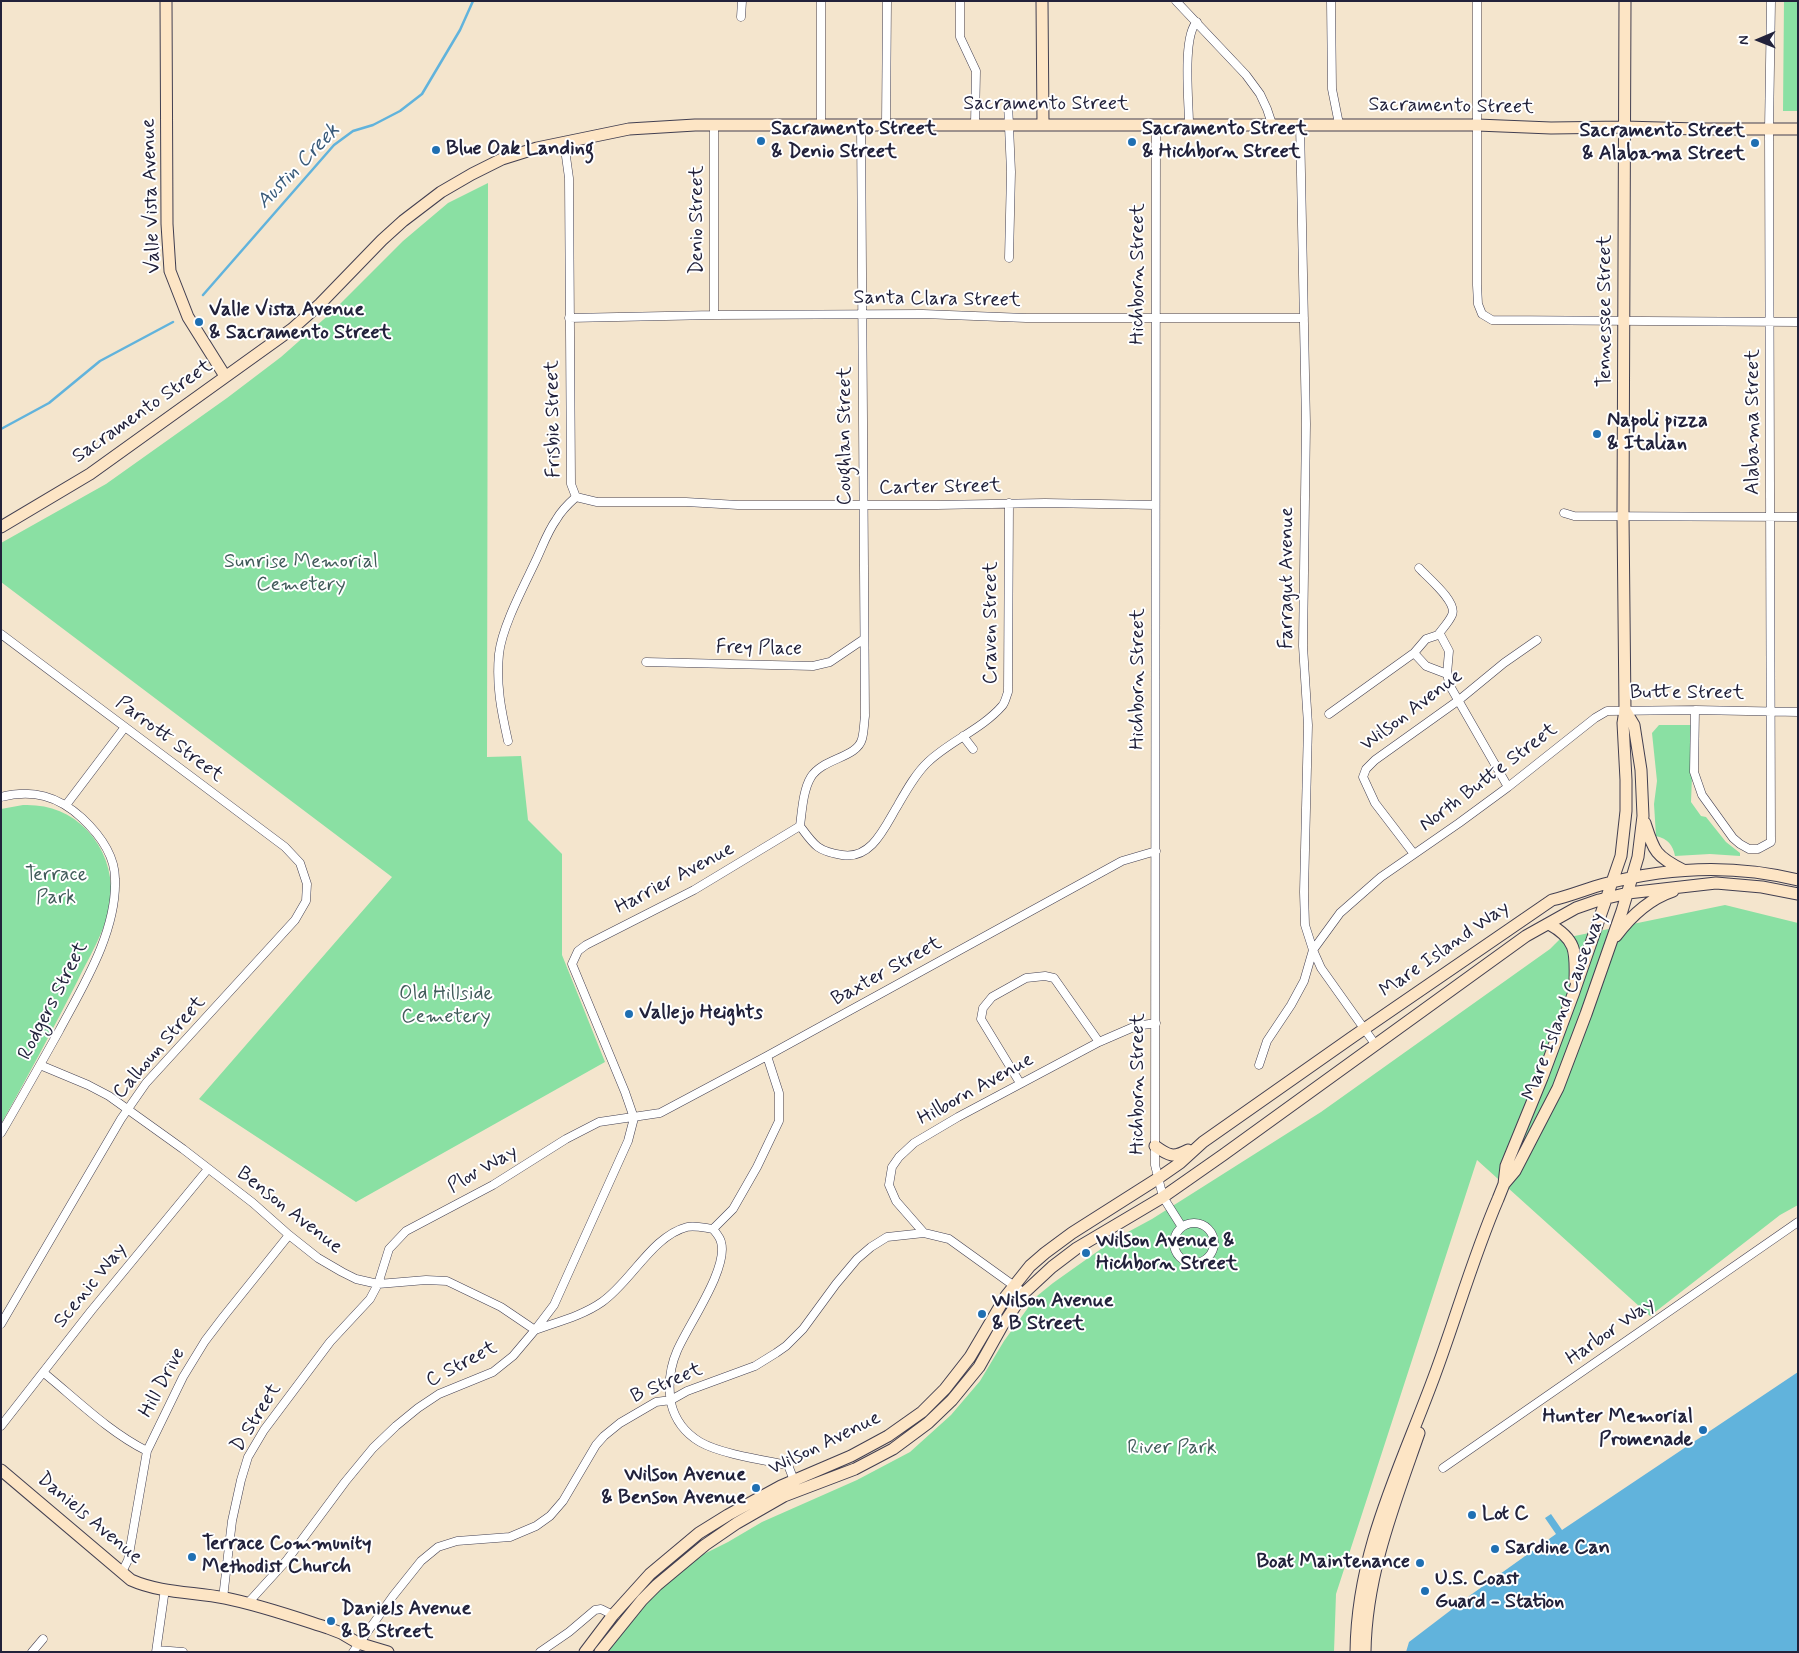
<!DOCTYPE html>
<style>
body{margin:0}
#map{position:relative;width:1799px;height:1653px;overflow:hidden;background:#f4e5cd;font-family:Mynerve,sans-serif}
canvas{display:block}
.frame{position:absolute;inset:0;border:2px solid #22223b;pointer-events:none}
.north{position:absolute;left:1734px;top:15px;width:50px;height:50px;-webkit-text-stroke:4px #fff;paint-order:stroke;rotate:269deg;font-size:14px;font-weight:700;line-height:20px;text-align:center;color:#22223b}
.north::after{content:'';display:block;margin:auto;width:18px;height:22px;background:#22223b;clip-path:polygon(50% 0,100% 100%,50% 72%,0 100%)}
</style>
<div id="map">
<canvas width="1799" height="1653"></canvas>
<div class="frame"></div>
<div class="north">N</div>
</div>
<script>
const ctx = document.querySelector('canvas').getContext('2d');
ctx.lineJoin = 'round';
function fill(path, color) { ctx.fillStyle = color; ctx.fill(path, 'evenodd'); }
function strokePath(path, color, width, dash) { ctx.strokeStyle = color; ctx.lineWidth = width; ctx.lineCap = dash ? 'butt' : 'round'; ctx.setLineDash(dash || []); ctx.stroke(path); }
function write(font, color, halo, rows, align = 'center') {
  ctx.font = font + ' Mynerve,sans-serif'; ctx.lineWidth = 4; ctx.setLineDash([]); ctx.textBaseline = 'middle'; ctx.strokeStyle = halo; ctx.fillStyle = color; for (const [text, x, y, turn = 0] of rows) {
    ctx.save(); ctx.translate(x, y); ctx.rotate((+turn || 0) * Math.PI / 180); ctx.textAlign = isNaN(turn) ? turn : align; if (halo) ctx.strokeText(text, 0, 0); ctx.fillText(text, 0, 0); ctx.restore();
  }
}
const green = new Path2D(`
 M1784,1H1798V111H1783Z
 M488,183L487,757L521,756L528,820L562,854V955L605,1062L356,1202L199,1099L392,877L1,582V543L106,484L227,398L281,357L332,312L403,241L448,203Z
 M1659,725H1694L1691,802L1701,816L1706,817L1726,842L1740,853V856L1710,854L1675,856C1673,845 1668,839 1656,836L1654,804L1657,781L1652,733Z
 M23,805C48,804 70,812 87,830C104,848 112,871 111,896C110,923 90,955 78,980C53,1029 28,1076 1,1124V809Z
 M1725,905L1798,923V1205L1780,1215L1650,1316L1477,1160L1336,1594L1334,1652H607L654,1595L698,1557L728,1542L762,1522L857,1480L910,1452L951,1415L980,1381L1004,1341L1030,1305L1037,1296L1053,1283L1115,1239L1152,1219L1321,1112L1550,949L1560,939Z`);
const water = new Path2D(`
 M1798,1372V1652H1406L1409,1642L1472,1594L1556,1534L1545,1518L1551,1514L1562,1530Z`);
const stream = new Path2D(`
 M203,295L334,145L353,131L373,125L400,111L422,94L460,30L473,1
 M1,429L49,403L100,361L173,322`);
const street = new Path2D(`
 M821,1V124
 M960,1V37L976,71L975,124
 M1176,1L1246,75L1260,94L1267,109L1272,124
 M1331,1L1332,89L1339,124
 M1477,1V285L1478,304L1482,314L1492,320L1798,322
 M741,17L742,1
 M1008,103L1011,172L1009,258
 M861,124L865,716C864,723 864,732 862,739C857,758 823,758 811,777C803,790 802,811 800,826C814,845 817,851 842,855C872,860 885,826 898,805C906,791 916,773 928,762C950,741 982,729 1002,706C1005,703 1006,697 1008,692L1009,503
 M886,124L887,1
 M1156,124L1155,1165L1163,1197L1182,1227
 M1189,124C1189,103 1182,35 1197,22
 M1300,124L1306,424L1303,646L1308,725L1304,892L1305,925L1313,950L1321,968L1375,1044
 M564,142L569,178L571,484L576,497
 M714,315V125
 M569,318L714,315L923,314L1026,318H1304
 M576,497L597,502H686L738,505H937L1045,503L1155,505
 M1564,513L1574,516L1798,517
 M1419,568C1428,578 1458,602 1452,615C1449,622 1442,629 1438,635
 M1,634L285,847L300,863L307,884L306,901L295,920L146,1083L121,1119L1,1324
 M1438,635L1441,636L1449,651L1447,674L1450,686L1508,787
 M1414,653L1426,666L1447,674
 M646,662L813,666L830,662L864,639
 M1695,710L1694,772L1702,795L1733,838L1740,844L1749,849H1758L1771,842L1769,129L1771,1
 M1329,714L1414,653L1426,639L1438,635
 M963,736L973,749
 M508,741C501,710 496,685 499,654C502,626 525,584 537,558C543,545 548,531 556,520C561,511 568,504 576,497
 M1,797C33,789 58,796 82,818C99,834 115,854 115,879C117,932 83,986 59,1031C40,1065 21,1099 1,1133
 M66,805L125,727
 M1414,854L1375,803L1363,777L1366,769L1375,760L1459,700L1504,663L1537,640
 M40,1065L88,1085L109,1096L183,1149L253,1203L289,1235L318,1258L342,1272L356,1279L378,1284L426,1280L447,1281L501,1307L535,1330
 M1259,1065L1267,1041L1291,1005L1304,981L1313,950L1340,913L1381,877L1459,823L1508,787L1595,718L1607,711L1695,710L1798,712
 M1020,1083L981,1019L983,1008L992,997L1026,978L1045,976L1054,978L1099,1042
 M634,1118L625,1092L572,964L578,951L586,945L694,890L800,826
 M1174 1243a20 20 0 1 1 40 0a20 20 0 1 1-40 0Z
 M713,1229L733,1209L757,1167L779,1121V1093L767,1056
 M924,1233L896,1201L889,1185L892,1167L899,1157L914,1143L958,1117L1099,1042L1136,1026L1156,1023
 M535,1330C557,1322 582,1316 602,1302C631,1282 652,1236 687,1227C695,1225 705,1228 713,1229C716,1233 720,1237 721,1242C729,1268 688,1325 677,1351C670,1367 668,1385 671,1403C675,1420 685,1433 700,1442C721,1454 763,1460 788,1465L795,1483
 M44,1373C77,1400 109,1432 147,1451
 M1,1426L91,1311L208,1169
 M1443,1468L1798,1222
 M122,1572L128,1560L147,1451L183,1377L205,1341L224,1316L289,1235
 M223,1598L232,1521L241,1480L248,1457L264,1430L330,1342L370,1299L378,1284L389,1249L406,1231L493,1185L566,1139L599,1122L660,1113L767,1056L1122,861L1156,851
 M248,1603L287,1560L345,1482L373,1448L396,1426L418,1408L439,1394L493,1372L513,1356L535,1330L554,1305L628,1141L634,1118
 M157,1650L183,1652
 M32,1652L43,1639
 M156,1652L165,1589
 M353,1652L393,1596L421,1561L438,1547L457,1541L510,1537L536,1526L550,1516L563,1501L596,1445L604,1436L620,1423L656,1402L671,1400L687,1391L755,1366L776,1353L786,1346L803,1329L836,1284L857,1259L871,1247L887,1237L924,1233L949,1239L1024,1293
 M540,1652L569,1632L595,1610L601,1609L613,1615`);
const secondary = new Path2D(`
 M166,1L167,224L170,271L188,317L225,376
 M1042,1L1043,124
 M1,527L90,474L292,329L320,304L382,240L403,221L441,192L472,174L502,159L537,148L629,129L695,125H1477L1551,128L1624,127L1697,129H1798
 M1645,823C1654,851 1655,856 1683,870
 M1549,924C1576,939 1576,951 1575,980
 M1616,936C1631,916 1649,899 1673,891
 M1155,1146C1169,1156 1173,1158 1188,1150
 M1504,1184L1506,1166L1542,1078L1574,992L1621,856L1626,811V780L1623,723L1625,710L1623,516L1625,1
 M1,1470L131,1580C160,1593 194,1592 225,1598C260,1605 294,1617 328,1628L341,1633L358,1643L388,1652
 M585,1652L613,1615L650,1574L699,1533L728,1515L781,1486L851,1456L888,1436L922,1412L945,1389L970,1357L1006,1296L1030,1266L1045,1253L1072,1233L1157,1179L1180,1163L1203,1142L1351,1038L1552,900C1570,896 1586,889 1604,884C1668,867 1734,864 1798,880
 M600,1652L642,1600L657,1585L705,1545L737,1523L784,1496L855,1469L893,1449L928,1423L952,1400L979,1367L1002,1326L1024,1293L1052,1267L1077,1248L1163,1197L1223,1155L1526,936L1576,908L1599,900L1628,893L1716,883L1762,887L1798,894
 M1356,1652C1357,1551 1400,1469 1434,1377C1456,1318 1473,1257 1498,1199L1504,1184L1515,1171L1558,1088L1586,1014L1622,911L1638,857L1643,816L1641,770L1634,725L1625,710
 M1365,1652C1366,1575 1394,1505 1419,1433`);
const markers = [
 [761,141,5,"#1f6fb2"],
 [1132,142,5,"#1f6fb2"],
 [1755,143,5,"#1f6fb2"],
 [436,150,5,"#1f6fb2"],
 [199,322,5,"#1f6fb2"],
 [1597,434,5,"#1f6fb2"],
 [629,1014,5,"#1f6fb2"],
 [1086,1253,5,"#1f6fb2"],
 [982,1314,5,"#1f6fb2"],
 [1703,1430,5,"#1f6fb2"],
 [756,1488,5,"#1f6fb2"],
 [1472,1515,5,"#1f6fb2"],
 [1495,1549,5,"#1f6fb2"],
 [192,1557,5,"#1f6fb2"],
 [1420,1563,5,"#1f6fb2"],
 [1425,1591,5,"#1f6fb2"],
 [331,1621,5,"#1f6fb2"]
];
const streetNames = [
 ["Sacramento Street",1046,105],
 ["Sacramento Street",1451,107,1],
 ["Valle Vista Avenue",152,196,-92],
 ["Denio Street",698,220,-90],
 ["Hichborn Street",1139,274,-90],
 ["Santa Clara Street",937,300,1],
 ["Tennessee Street",1606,311,-90],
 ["Sacramento Street",143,412,-35],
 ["Frisbie Street",554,419,-91],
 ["Alabama Street",1754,422,-90],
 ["Coughlan Street",846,436,-90],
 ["Carter Street",940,488,-1],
 ["Farragut Avenue",1288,578,-90],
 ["Craven Street",992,623,-90],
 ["Frey Place",759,649,1],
 ["Hichborn Street",1139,679,-90],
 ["Butte Street",1687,694],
 ["Wilson Avenue",1412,711,-37],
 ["Parrott Street",169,740,37],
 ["North Butte Street",1489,778,-37],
 ["Harrier Avenue",675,879,-28],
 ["Mare Island Way",1445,950,-35],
 ["Baxter Street",887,972,-29],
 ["Rodgers Street",54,1001,-63],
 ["Mare Island Causeway",1565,1007,-69],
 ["Calhoun Street",160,1048,-49],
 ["Hichborn Street",1139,1084,-90],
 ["Hilborn Avenue",976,1090,-29],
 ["Plov Way",483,1170,-30],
 ["Benson Avenue",289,1211,38],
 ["Scenic Way",91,1286,-51],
 ["Harbor Way",1611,1332,-35],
 ["C Street",462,1365,-28],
 ["Hill Drive",163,1383,-62],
 ["B Street",667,1384,-23],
 ["D Street",257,1418,-58],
 ["Wilson Avenue",825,1444,-26],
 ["Daniels Avenue",89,1519,40]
];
const poiNames = [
 ["Sacramento Street",771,130],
 ["& Denio Street",771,153],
 ["Sacramento Street",1142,130],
 ["& Hichborn Street",1142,153],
 ["Sacramento Street",1745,132,"right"],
 ["& Alabama Street",1745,155,"right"],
 ["Blue Oak Landing",446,150],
 ["Valle Vista Avenue",209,311],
 ["& Sacramento Street",209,334],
 ["Napoli pizza",1607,422],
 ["& Italian",1607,445],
 ["Vallejo Heights",639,1014],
 ["Wilson Avenue &",1096,1242],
 ["Hichborn Street",1096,1265],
 ["Wilson Avenue",992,1302],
 ["& B Street",992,1325],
 ["Hunter Memorial",1693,1418,"right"],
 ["Promenade",1693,1441,"right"],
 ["Wilson Avenue",746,1476,"right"],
 ["& Benson Avenue",746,1499,"right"],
 ["Lot C",1482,1515],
 ["Terrace Community",202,1545],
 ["Methodist Church",202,1568],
 ["Sardine Can",1505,1549],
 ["Boat Maintenance",1410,1563,"right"],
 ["U.S. Coast",1435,1580],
 ["Guard - Station",1435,1603],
 ["Daniels Avenue",341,1610],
 ["& B Street",341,1633]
];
const parkNames = [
 ["Sunrise Memorial",301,563],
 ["Cemetery",301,586],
 ["Terrace",56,876],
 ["Park",56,899],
 ["Old Hillside",446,995],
 ["Cemetery",446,1018],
 ["River Park",1172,1449]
];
const waterNames = [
 ["Austin Creek",299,167,-46]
];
fill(green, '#8ae0a3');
fill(water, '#61b3dc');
strokePath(stream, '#61b3dc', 2.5);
strokePath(street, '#423f51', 9);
strokePath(secondary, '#423f51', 13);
strokePath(street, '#fff', 8);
strokePath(secondary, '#fde5c5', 11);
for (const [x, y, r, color] of markers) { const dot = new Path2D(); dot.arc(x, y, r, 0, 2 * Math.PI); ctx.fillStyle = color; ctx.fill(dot); strokePath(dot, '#fff', 2); }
write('20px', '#22223b', '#fff', streetNames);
write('bold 20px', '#22223b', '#fff', poiNames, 'left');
write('20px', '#415b5a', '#fff', parkNames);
write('italic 21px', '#3b5c7b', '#fff', waterNames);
</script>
